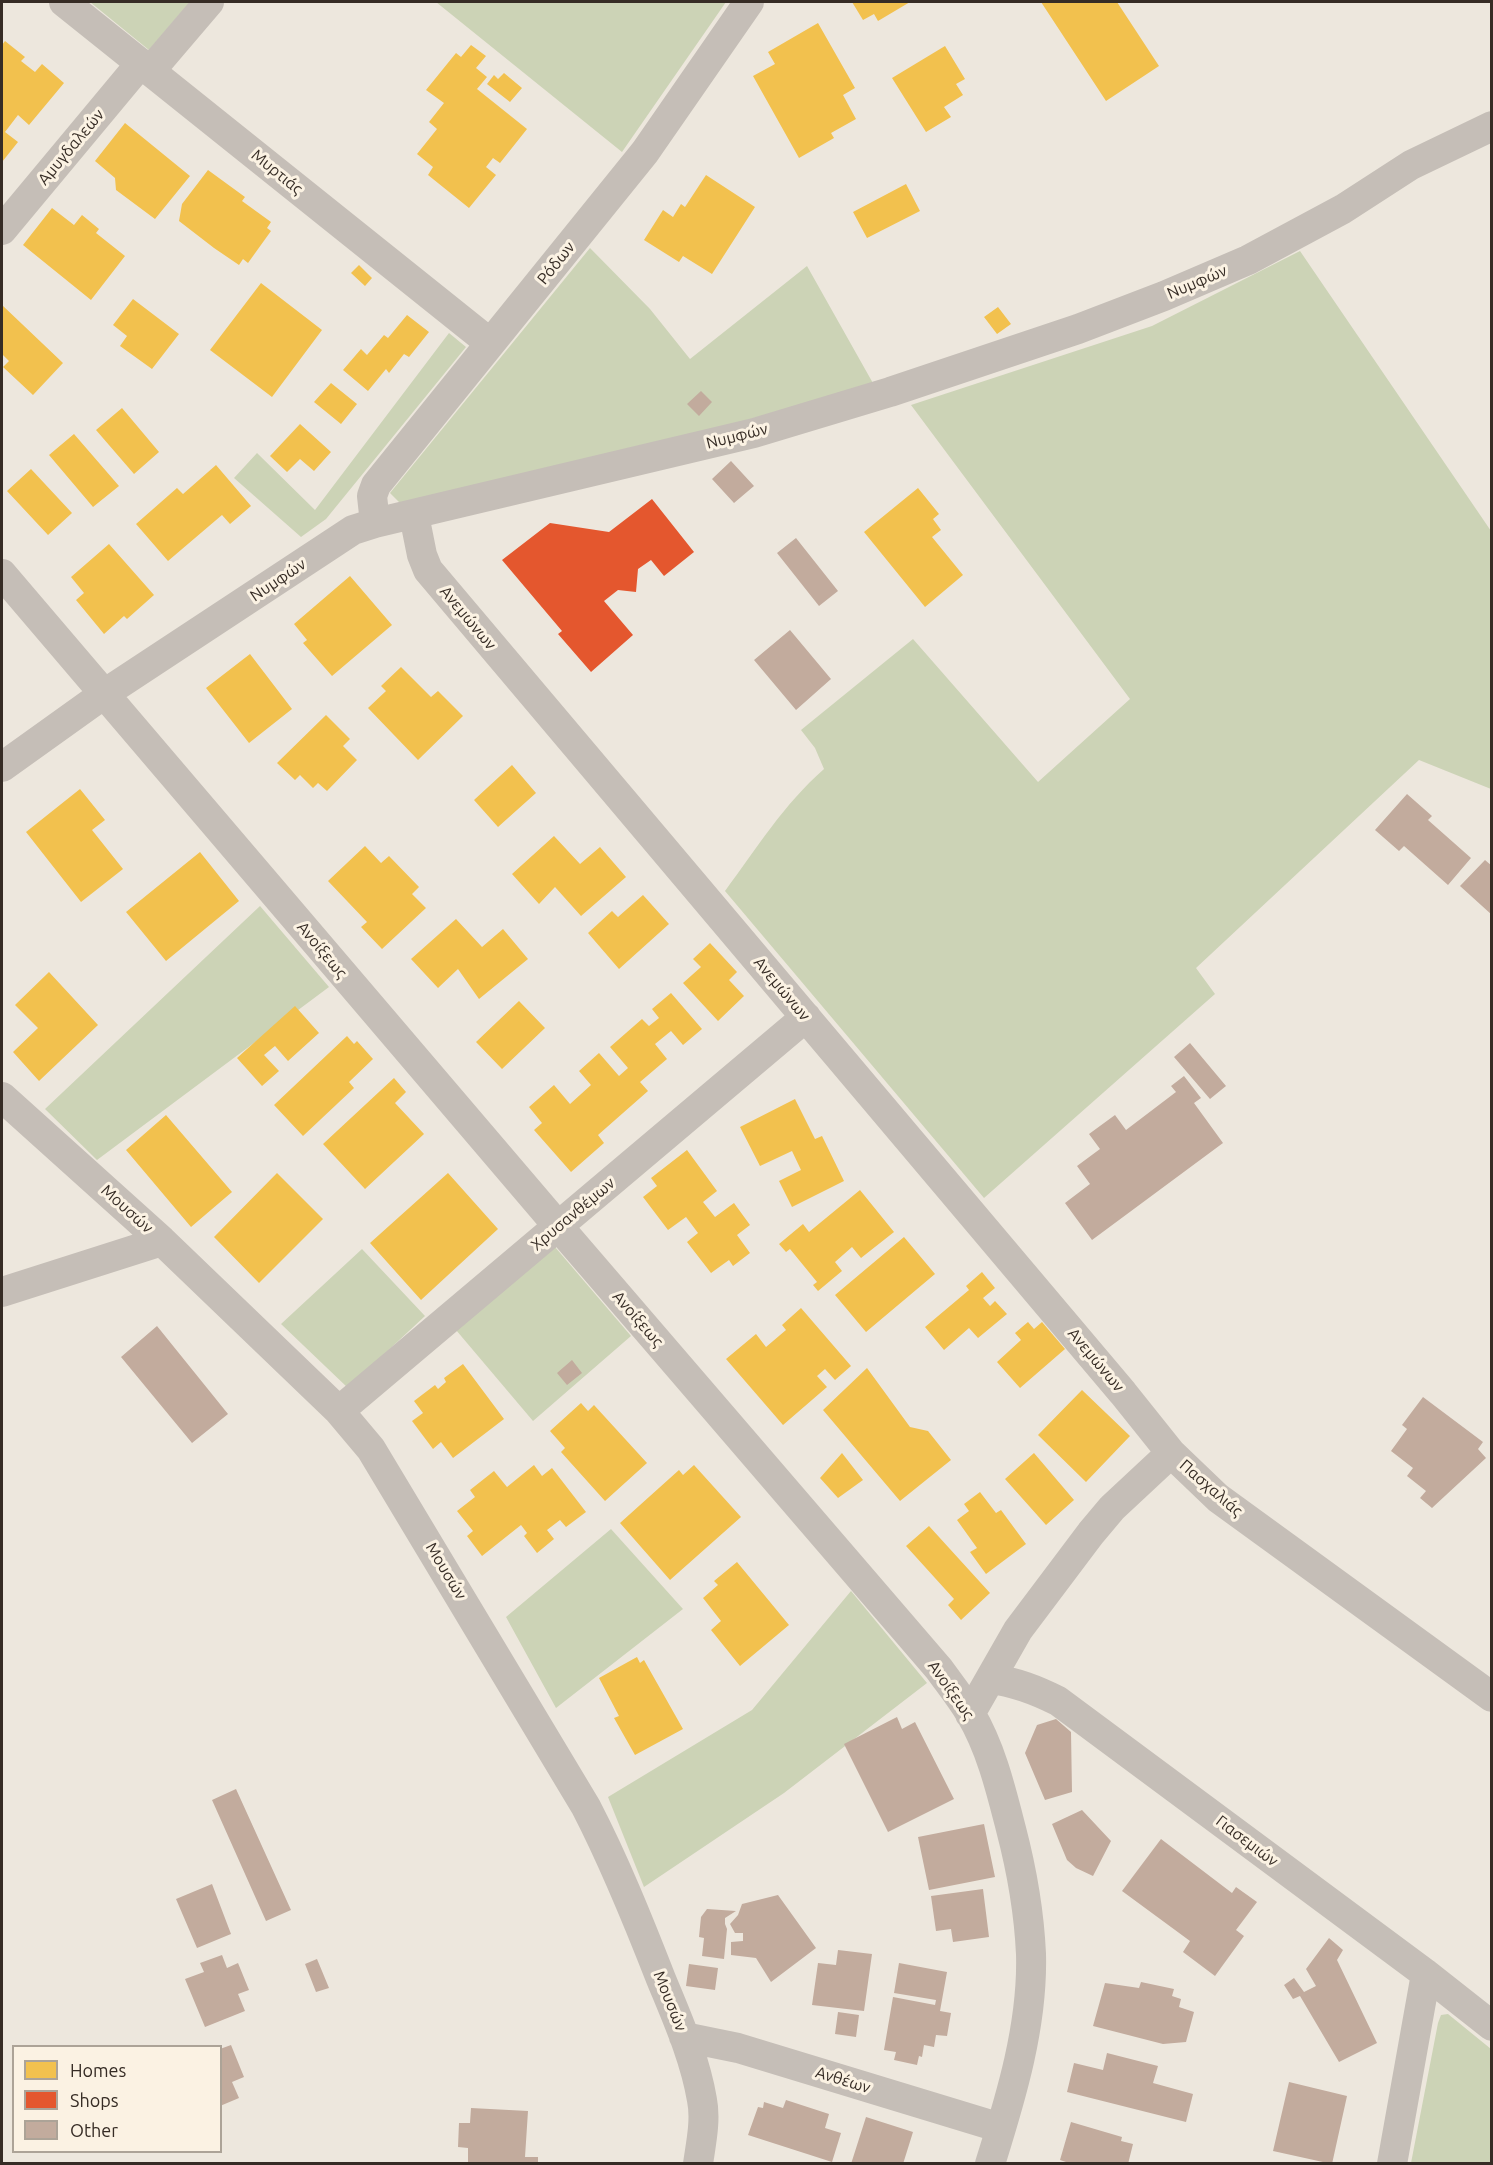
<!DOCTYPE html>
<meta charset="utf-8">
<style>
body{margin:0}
#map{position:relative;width:1493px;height:2165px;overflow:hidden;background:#ede7dd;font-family:Ubuntu,sans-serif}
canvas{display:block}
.frame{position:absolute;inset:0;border:3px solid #362c25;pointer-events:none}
.legend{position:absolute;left:12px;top:2045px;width:210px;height:108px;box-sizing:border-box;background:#fbf2e3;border:2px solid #aca397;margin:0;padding:8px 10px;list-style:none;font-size:18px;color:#362c25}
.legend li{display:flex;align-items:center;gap:12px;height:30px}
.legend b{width:30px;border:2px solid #aca397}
</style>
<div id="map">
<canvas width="1493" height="2165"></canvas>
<div class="frame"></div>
<ul class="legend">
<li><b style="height:16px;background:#f2c14e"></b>Homes</li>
<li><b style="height:16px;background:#e4572e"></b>Shops</li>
<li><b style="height:16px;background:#c2ab9d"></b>Other</li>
</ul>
</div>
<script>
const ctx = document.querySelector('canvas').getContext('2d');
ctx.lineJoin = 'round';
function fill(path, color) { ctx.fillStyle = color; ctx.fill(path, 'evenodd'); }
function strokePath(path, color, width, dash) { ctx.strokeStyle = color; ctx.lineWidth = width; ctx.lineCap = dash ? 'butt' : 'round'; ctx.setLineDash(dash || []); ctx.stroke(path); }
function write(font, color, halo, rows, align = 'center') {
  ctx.font = font + ' Ubuntu,sans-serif'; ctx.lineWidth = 6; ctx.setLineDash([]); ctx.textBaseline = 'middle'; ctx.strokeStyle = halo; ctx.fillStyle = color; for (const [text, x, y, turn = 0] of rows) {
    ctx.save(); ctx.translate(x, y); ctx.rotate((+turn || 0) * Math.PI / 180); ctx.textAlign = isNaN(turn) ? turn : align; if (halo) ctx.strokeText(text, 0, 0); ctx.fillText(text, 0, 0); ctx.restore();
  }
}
const green = new Path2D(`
 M90,2H190L149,50Z
 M436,2H726L622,152Z
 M590,248L650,309L690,359L807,266L874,385L729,425L402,505L390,493Z
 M1300,251L1491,531V789L1419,760L1196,968L1215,994L984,1198L725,891C756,849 784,804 824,769L815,748L801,730L913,639L1038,782L1130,699L911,405L1152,326Z
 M449,333L466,347L326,519L301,537L234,478L257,453L315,510Z
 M260,906L329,987L97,1160L45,1109Z
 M555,1247L631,1336L533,1421L456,1330Z
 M362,1249L425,1316L348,1388L281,1324Z
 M611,1529L683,1609L556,1708L506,1617Z
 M851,1591L927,1683L784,1793L644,1887L608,1797L752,1710Z
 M1448,2014L1491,2049V2163H1411L1438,2023L1441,2015Z`);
const homes = new Path2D(`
 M852,2H910L878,21L874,14L863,20Z
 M1041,2H1117L1159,66L1106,101Z
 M818,23L855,88L843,95L856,119L831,133L834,138L799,158L753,76L775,64L768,52Z
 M5,41L25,57L21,61L35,72L42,64L64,83L29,125L18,115L5,132L18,142L2,162V45Z
 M471,45L486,56L476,68L487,77L477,89L527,129L500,163L493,158L486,167L496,175L469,208L428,175L433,167L417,154L437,129L429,122L444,103L426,90L456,53L461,57Z
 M945,46L965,79L956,84L963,95L944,107L951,117L926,132L892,78Z
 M504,73L522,88L510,102L487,84L494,75L498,79Z
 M125,123L190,176L155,219L116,190L115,178L95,161Z
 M208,170L245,197L242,201L271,222L267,228L271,231L248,263L243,259L239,265L214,248L179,221L182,204Z
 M706,175L755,207L712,274L683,256L679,262L644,240L663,210L673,217L681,204L685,207Z
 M906,184L920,211L867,238L853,212Z
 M52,208L74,225L82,215L99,229L96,233L125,256L91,300L23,245Z
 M359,265L372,278L365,286L351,273Z
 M261,283L322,330L272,397L210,350Z
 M133,299L179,334L152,369L120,346L127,336L113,325Z
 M2,305L63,363L33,395L3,367L9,361L2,354Z
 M998,307L1011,324L997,334L984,317Z
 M407,315L429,332L409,357L404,354L389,373L386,369L368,391L343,370L361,349L367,355L384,335L388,338Z
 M331,383L357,404L341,424L314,402Z
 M122,408L159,452L134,474L96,430Z
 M300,424L331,452L314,471L300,459L287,472L270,456Z
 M74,434L119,486L93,507L49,455Z
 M216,465L251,506L230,524L222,515L168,561L136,524L177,488L183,494Z
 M31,469L72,513L48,535L7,491Z
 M918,488L939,514L933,519L941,530L932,537L963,575L925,607L864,532Z
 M109,544L154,595L127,619L124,616L104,634L76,600L84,593L71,577Z
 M350,576L392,625L332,676L303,643L307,640L294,624Z
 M250,654L292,709L249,743L206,688Z
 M401,667L431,697L438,691L463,716L418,760L368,708L386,691L381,686Z
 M326,715L350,739L343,746L357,760L327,791L318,783L313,788L300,775L295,780L277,763Z
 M512,765L536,793L498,827L474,800Z
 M80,789L105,820L92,830L123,869L81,902L26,832Z
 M554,836L580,864L600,847L626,877L581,916L555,887L539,904L512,874Z
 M365,846L381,863L389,856L419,887L412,894L426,908L382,949L361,927L367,922L328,881Z
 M200,852L239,901L166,961L126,912Z
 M643,895L669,924L619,969L588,933L612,911L618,917Z
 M456,919L482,947L503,929L528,959L479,999L458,969L438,988L411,959Z
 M710,943L737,972L729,980L744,996L718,1021L683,983L701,967L693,959Z
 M49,972L98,1025L39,1081L13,1052L38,1028L15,1005Z
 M671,993L702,1029L683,1045L671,1031L655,1044L667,1059L640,1082L648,1091L598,1135L604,1143L571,1172L534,1130L542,1123L529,1107L554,1085L570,1104L591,1085L579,1071L599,1053L619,1076L628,1068L610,1047L642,1019L649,1026L659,1018L652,1009Z
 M519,1001L545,1028L502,1069L476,1042Z
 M295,1006L319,1033L288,1061L275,1046L264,1055L279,1071L262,1086L237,1058Z
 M347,1036L354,1044L357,1041L373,1059L349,1082L354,1088L303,1136L274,1105Z
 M394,1078L406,1092L395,1103L424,1134L365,1189L323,1144Z
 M795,1099L815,1139L822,1136L844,1181L792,1207L779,1181L801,1170L792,1151L760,1166L740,1127Z
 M166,1115L232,1192L191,1227L126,1150Z
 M687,1150L717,1191L703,1202L715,1217L734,1203L750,1225L737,1235L750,1253L733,1266L729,1260L711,1273L687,1242L698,1233L686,1217L668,1230L643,1197L657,1186L651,1178Z
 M277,1173L323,1219L259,1283L214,1237Z
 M448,1173L498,1229L421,1300L370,1243Z
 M860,1190L894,1232L861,1258L852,1247L835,1262L842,1271L818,1291L813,1285L817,1282L790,1249L786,1252L779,1244L803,1224L809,1232Z
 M904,1237L935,1274L866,1332L835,1295Z
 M982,1272L995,1288L983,1298L990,1306L995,1301L1007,1314L978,1338L969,1328L944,1350L925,1327L969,1290L966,1286Z
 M801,1308L851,1366L835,1380L825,1369L817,1376L827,1387L783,1425L726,1359L756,1334L766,1347L786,1330L782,1325Z
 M1028,1322L1034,1329L1042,1322L1065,1349L1020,1388L997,1362L1021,1340L1015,1333Z
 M463,1364L504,1419L453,1458L441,1442L433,1449L412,1421L423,1413L414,1401L435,1385L438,1389L446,1382L444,1378Z
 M867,1368L910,1427L928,1431L951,1460L900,1501L823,1410Z
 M1082,1390L1130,1436L1086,1482L1038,1435Z
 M581,1403L588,1411L594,1405L647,1463L605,1501L561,1452L565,1448L550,1431Z
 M842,1453L863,1480L838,1498L820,1478Z
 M1034,1453L1074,1500L1046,1525L1005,1479Z
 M534,1465L542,1476L552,1468L586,1512L566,1527L560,1520L547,1530L554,1539L537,1553L524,1536L527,1533L521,1525L482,1556L467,1536L473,1531L457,1511L475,1497L470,1490L494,1471L507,1487Z
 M694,1465L741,1517L670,1580L620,1523L679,1470L683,1475Z
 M980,1492L996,1513L1001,1510L1026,1544L986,1574L970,1552L977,1548L957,1520L969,1511L964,1504Z
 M929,1526L990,1593L961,1620L948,1605L954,1599L906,1546Z
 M737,1562L789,1625L740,1666L711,1630L721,1621L703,1598L718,1585L714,1581Z
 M637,1657L640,1663L644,1660L683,1729L635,1755L614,1718L619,1716L599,1678Z`);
const shops = new Path2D(`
 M652,499L694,552L664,576L651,560L638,569L636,592L618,590L604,601L633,635L591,672L558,634L562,631L502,560L550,523L609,532Z`);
const building = new Path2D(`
 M701,391L712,402L699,416L687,404Z
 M731,461L754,486L734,503L712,479Z
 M796,538L838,591L819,606L777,553Z
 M790,630L831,679L796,710L754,660Z
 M1407,794L1432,816L1428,820L1471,858L1448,885L1404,846L1399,851L1375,830Z
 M1485,860L1492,866V915L1460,886Z
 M1190,1043L1226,1086L1210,1099L1174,1057Z
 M1184,1076L1201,1098L1194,1103L1223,1143L1092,1240L1065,1203L1090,1184L1077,1166L1100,1149L1089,1134L1115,1115L1126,1130L1176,1092L1171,1086Z
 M157,1326L228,1414L192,1443L121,1357Z
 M572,1360L582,1373L567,1385L557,1373Z
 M1423,1397L1483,1442L1478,1449L1486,1458L1432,1508L1420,1498L1426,1491L1407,1476L1413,1468L1391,1451L1407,1429L1402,1425Z
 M897,1717L902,1729L915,1722L954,1799L888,1832L844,1744Z
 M1056,1719L1071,1732L1072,1792L1045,1800L1025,1753L1037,1725Z
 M236,1789L291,1910L266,1921L212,1800Z
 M1082,1810L1111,1841L1093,1876L1076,1868L1067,1860L1052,1824Z
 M984,1824L995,1877L929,1890L918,1837Z
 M1161,1839L1232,1893L1236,1887L1257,1902L1236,1930L1244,1936L1215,1976L1183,1952L1190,1941L1122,1891Z
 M212,1884L231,1934L197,1948L176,1899Z
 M983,1889L989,1937L953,1942L951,1929L936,1931L931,1896Z
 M778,1895L816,1948L771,1982L756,1958L731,1955V1942L743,1941V1933H735L730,1924L738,1915L742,1904Z
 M707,1909L736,1911L725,1918V1924L727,1929L724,1959L702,1956L704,1938L699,1937L701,1917Z
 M1329,1938L1343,1950L1337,1960L1377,2043L1339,2062L1300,1996L1293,1999L1284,1985L1294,1978L1304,1992L1316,1986L1306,1969Z
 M838,1950L872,1954L864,2011L812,2005L818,1963L836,1965Z
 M222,1955L227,1968L238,1963L249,1990L238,1994L245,2011L205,2027L185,1979L204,1972L200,1963Z
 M317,1959L329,1988L316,1992L305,1964Z
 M899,1963L947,1972L940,2011L951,2013L947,2036L936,2035L934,2047L924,2045L922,2057L919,2056L917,2065L894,2060L896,2052L884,2050L893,1997L935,2005L936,2000L894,1993Z
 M689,1964L718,1968L715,1990L686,1986Z
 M1141,1982L1174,1989L1172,1996L1181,1999L1179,2007L1194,2012L1186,2042L1163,2044L1093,2026L1105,1983L1139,1988Z
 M838,2012L859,2015L856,2037L835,2034Z
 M231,2045L244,2077L232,2082L239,2098L220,2106V2049Z
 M1107,2053L1158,2066L1153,2083L1193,2094L1186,2122L1067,2092L1074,2063L1103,2070Z
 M1289,2082L1347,2096L1332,2164L1273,2151Z
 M786,2100L829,2114L825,2128L841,2133L832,2162L748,2135L758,2107L763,2108L764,2102L783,2108Z
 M471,2108L528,2111L525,2157H538V2164H468V2148L458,2147L459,2123H470Z
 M866,2117L913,2132L903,2164H851Z
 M1071,2122L1122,2137L1121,2141L1133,2144L1128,2164H1072L1060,2160Z`);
const minor = new Path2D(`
 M64,2L490,343
 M151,70L209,2
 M2,230L141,63
 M414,515L422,555L428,570L1123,1393L1171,1453
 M375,523L372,496L376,485L645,152L749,2
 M2,574L558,1226L939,1669C949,1683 961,1698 970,1713C991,1748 1001,1790 1011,1829C1022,1871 1029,1911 1031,1954C1033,2025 1011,2097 990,2164
 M2,767L104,694L353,530L375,523L754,433L890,392L1078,329L1164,296L1248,260L1343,209L1411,165L1492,126
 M2,1097L162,1241L339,1411L371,1449L586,1807C615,1863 638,1920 661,1979C677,2018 695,2058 702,2100C706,2120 701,2143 698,2164
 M2,1292L162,1241
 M339,1411L806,1017
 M991,1679C1016,1682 1036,1690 1058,1701L1426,1974L1492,2026
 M970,1714L1018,1630L1091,1533L1112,1508L1171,1453L1218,1498L1492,1697
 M684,2037L738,2048L1001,2128
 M1392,2164L1426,1974`);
const streetNames = [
 ["Αμυγδαλεών",71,147,-50],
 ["Μυρτιάς",277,172,39],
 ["Ρόδων",556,263,-51],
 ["Νυμφών",1197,282,-23],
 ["Νυμφών",737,436,-14],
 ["Νυμφών",278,580,-34],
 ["Ανεμώνων",468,618,50],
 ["Ανοίξεως",322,950,50],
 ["Ανεμώνων",782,989,50],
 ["Μουσών",127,1209,42],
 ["Χρυσανθέμων",573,1214,-40],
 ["Ανοίξεως",638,1319,49],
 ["Ανεμώνων",1096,1360,50],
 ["Πασχαλιάς",1211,1488,41],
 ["Μουσών",446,1571,59],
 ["Ανοίξεως",951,1690,55],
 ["Γιασεμιών",1247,1841,37],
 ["Μουσών",670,2001,68],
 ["Ανθέων",843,2080,17]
];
fill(green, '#ccd3b6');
fill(homes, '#f2c14e');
fill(shops, '#e4572e');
fill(building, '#c2ab9d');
strokePath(minor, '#c5beb7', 30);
write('16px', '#362c25', '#fbf2e3', streetNames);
</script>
